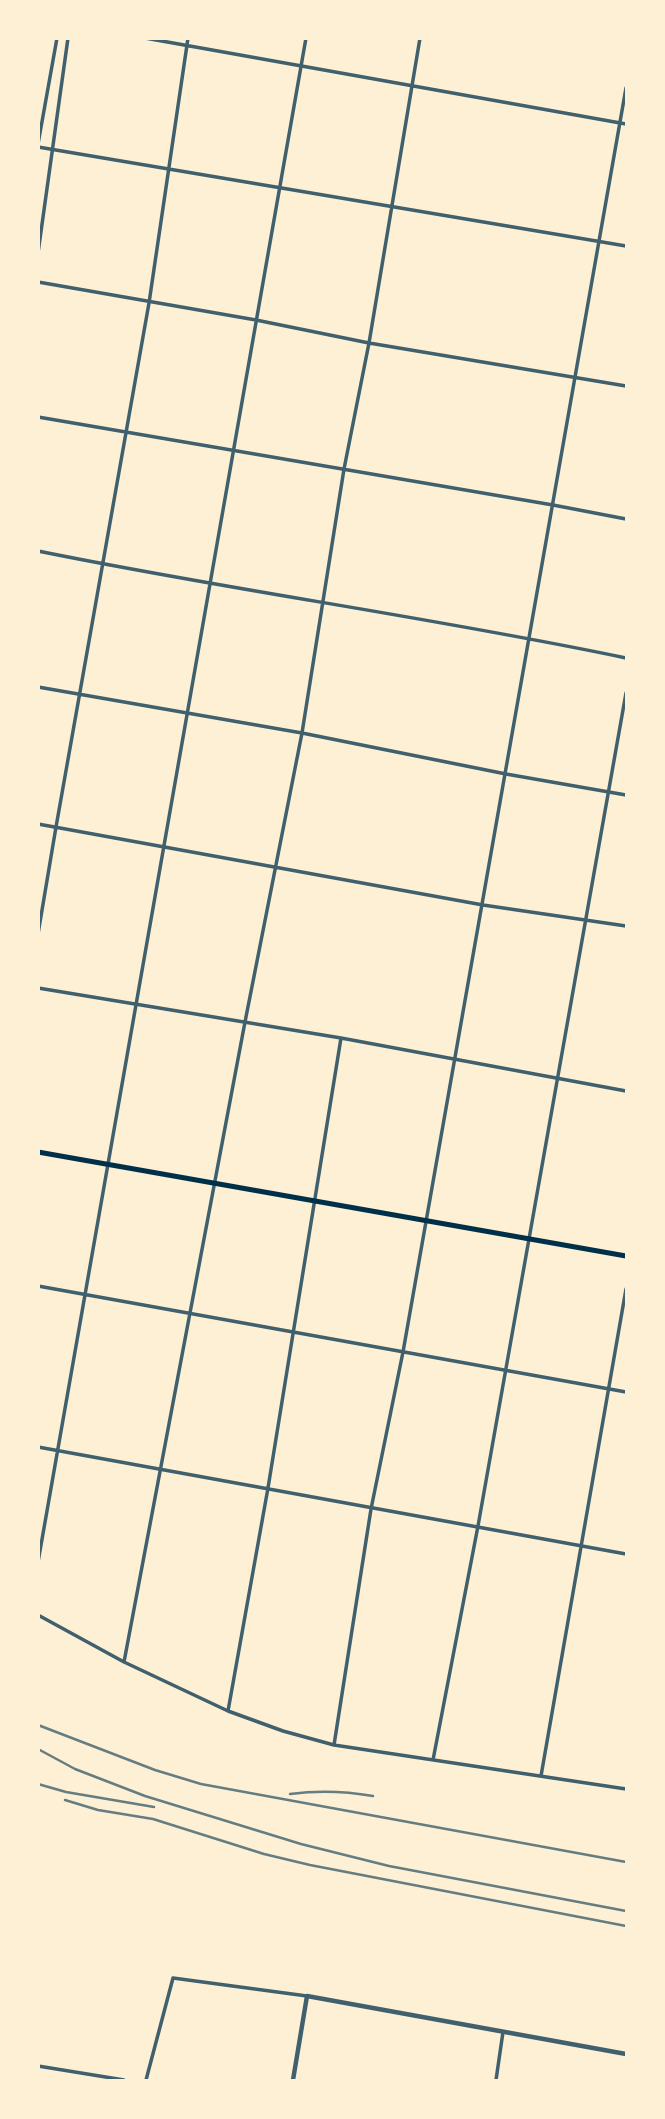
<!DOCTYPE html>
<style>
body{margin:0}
#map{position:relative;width:665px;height:2119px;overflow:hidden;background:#fdf0d5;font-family:"Roboto Serif",serif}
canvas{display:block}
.frame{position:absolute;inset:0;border:40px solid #fdf0d5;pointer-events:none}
</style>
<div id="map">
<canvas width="665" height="2119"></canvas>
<div class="frame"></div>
</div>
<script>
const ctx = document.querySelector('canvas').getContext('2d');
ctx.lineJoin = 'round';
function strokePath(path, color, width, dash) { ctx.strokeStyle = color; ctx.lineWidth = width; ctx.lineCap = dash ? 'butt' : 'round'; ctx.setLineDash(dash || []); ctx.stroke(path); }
const minor = new Path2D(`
 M145,38L626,124
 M38,144L57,38
 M38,147L626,246
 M38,253L68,38
 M38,282L256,320L369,343L626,386
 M38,417L553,505L626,519
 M38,551C234,591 431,617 626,658
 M38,687L302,733L506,774L626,795
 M38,824L483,905L626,926
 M38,934L56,827L149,303L188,38
 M38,988L341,1038L626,1091
 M38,1286L626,1392
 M38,1447L626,1554
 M38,1562L306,38
 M38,1615L124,1662L228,1711L283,1731L334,1745L626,1789
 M124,1662L245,1022L302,733L344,469L369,343L420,38
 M228,1711L268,1488L341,1038
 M334,1745L371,1509L403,1352L626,88
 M433,1760L478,1526L626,693
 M541,1776L626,1289
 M38,2066L124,2080
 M146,2080L173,1978L307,1996
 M496,2080L503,2032`);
const tertiary = new Path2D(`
 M293,2080L307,1996L626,2054`);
const secondary = new Path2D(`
 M38,1152L626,1256`);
const rail = new Path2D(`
 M38,1725L155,1770L201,1784L626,1862
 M38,1749L75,1769L145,1796L301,1844L389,1866L626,1911
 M38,1784L66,1792L154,1807
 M290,1794C319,1790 345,1791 373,1796
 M65,1800L98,1810L153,1819L264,1854L310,1865L626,1926`);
strokePath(minor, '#3f606c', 3.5);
strokePath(tertiary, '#3f606c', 4.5);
strokePath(secondary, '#003049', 5);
strokePath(rail, '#657d81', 2.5);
</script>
